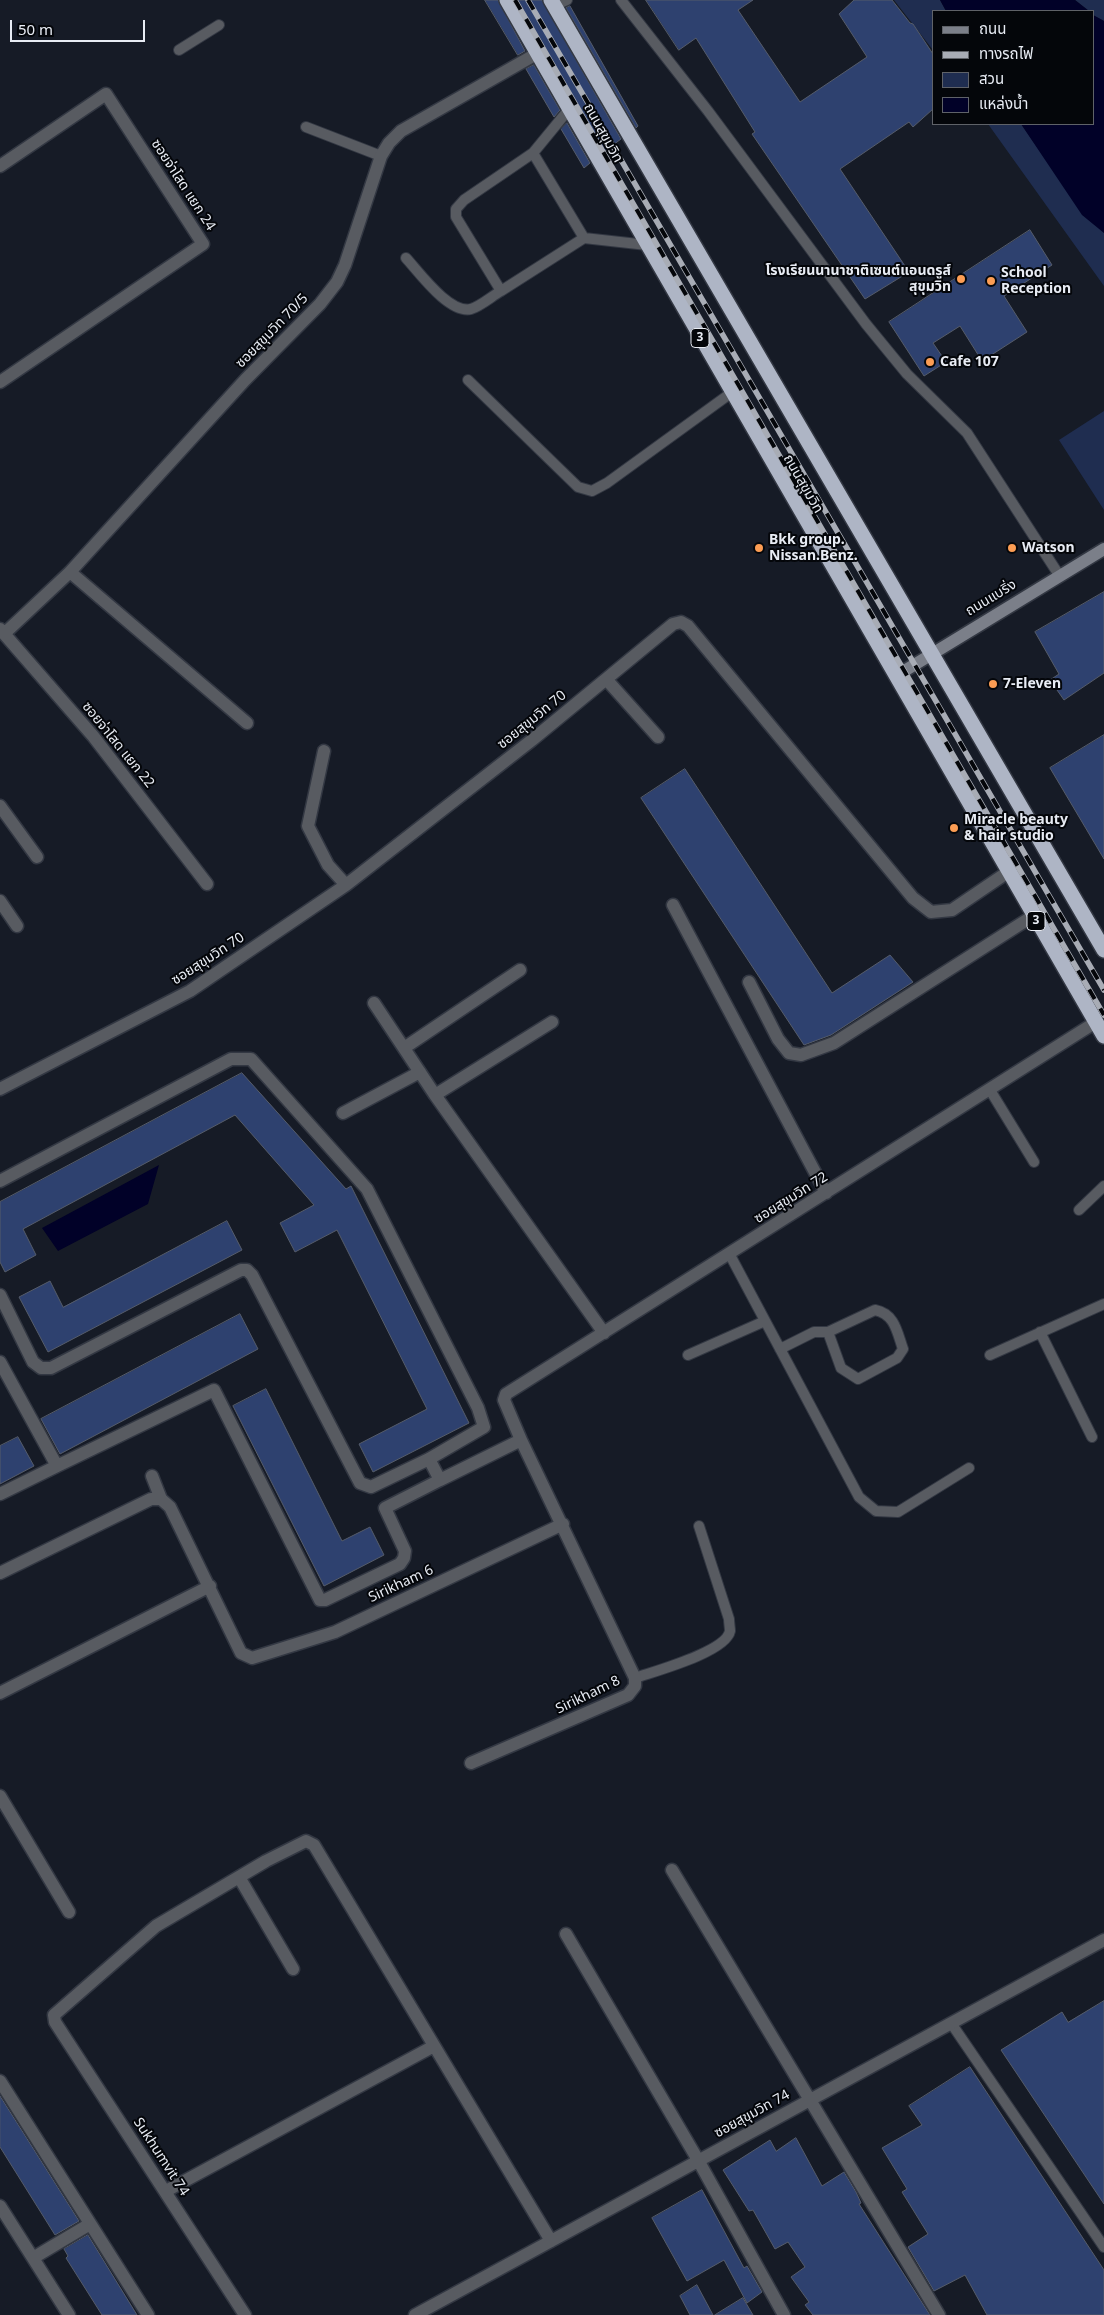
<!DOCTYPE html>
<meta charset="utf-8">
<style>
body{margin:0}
#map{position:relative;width:1104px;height:2315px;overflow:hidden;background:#161b26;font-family:"Noto Sans","Noto Sans Thai",sans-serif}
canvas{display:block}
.legend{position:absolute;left:932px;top:10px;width:162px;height:115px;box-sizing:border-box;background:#04060a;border:1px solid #5f6268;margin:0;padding:6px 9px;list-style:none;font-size:15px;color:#e8ecf4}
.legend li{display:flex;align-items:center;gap:10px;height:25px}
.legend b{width:25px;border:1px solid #5f6268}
.scale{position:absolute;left:10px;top:20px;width:135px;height:22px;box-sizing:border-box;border:2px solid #e8ecf4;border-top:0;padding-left:6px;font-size:15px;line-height:18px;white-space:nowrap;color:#e8ecf4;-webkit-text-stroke:4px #04060a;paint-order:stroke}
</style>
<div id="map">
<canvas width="1104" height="2315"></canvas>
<ul class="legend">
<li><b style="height:6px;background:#7b7f89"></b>ถนน</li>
<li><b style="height:6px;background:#a8acb5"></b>ทางรถไฟ</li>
<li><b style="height:14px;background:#1f2d50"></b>สวน</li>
<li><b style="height:14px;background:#010128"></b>แหล่งน้ำ</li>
</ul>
<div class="scale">50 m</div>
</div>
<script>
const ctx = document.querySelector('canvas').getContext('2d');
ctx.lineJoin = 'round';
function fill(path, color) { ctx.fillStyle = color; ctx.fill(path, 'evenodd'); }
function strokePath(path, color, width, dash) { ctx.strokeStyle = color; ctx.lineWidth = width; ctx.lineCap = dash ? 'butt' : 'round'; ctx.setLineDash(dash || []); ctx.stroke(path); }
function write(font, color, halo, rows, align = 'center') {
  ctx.font = font + ' "Noto Sans","Noto Sans Thai",sans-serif'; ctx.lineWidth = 4; ctx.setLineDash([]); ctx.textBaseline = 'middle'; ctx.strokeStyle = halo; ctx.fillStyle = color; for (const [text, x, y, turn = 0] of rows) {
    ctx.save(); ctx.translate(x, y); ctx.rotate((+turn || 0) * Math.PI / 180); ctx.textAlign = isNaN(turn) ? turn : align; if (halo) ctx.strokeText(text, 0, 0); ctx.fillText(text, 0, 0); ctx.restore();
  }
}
const green = new Path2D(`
 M894,0H940L946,11H933V50Z
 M1075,0H1104V21L1093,15V11H1089Z
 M988,124H1021L1049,164L1104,233V286Z
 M1104,411V510L1059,440Z`);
const water = new Path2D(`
 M940,0H1075L1089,11H946Z
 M1093,15L1104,21V233L1082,215L1021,124H1093Z
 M159,1165L148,1204L58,1251L42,1228Z`);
const building = new Path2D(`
 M485,0H498L525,51L518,55Z
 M518,0H542L621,139L605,151Z
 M646,0H753L738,10L800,102L867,57L839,14L854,0H892L910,23L913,24L933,54V109L913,127L909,122L840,169L909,272L865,299L752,134L755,132L696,38L679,50Z
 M570,6L638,126L636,128L566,8Z
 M534,65L560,110L554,117L526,69Z
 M567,123L590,163L584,168L561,129Z
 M1030,230L1052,265L1004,296L1027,332L982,361L960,326L933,343L946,362L924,376L889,322Z
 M1104,592V673L1064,700L1050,680L1059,674L1035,632Z
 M1104,735V859L1050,768Z
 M685,769L832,993L890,955L913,982L831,1035L804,1045L641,798Z
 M242,1073L346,1189L351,1186L469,1423L373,1472L359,1444L427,1409L337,1230L295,1252L280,1223L314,1205L235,1115L23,1229L36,1255L5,1272L0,1262V1202Z
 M227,1221L242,1250L48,1352L19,1297L50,1281L63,1307Z
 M240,1314L258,1349L60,1454L41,1419Z
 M266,1389L342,1541L370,1527L384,1555L324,1586L233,1406Z
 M18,1437L34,1466L0,1484V1446Z
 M1104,2001V2204L1001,2050L1062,2012L1068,2022Z
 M970,2067L1104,2270V2315H987L965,2275L934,2291L908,2247L928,2234L902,2192L907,2189L882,2148L922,2125L909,2106Z
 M0,2096L79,2221L55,2235L0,2147Z
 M796,2138L822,2186L844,2172L856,2192L861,2203L859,2204L930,2315H813L805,2305L809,2302L791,2277L805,2267L788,2242L775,2249L753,2210L749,2211L723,2170L770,2140L776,2151Z
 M702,2190L744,2268L747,2266L762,2292L747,2303L724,2260L687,2281L652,2218Z
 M88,2235L91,2240L137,2315H102L66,2258L68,2256L64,2249Z
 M697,2285L713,2315H690L680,2296Z
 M743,2298L753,2315H715Z`);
const lane = new Path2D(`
 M621,0L708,111L866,324L907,374L967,433L1059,575
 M554,6L567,0
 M179,50L219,25
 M570,108L533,153L464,200L456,209V217L501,291L584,238L647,245
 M306,127L381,156
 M533,153L584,238
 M406,258C419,272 449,314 471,309C481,306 492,296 501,291
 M468,380L578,487L592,491L607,483L731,393
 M990,1090L1034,1162
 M1079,1210L1104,1186
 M730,1255L859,1497L876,1511L898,1512L969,1468
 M1040,1332L1092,1437
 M780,1349L814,1332H828L875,1310C895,1314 897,1332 903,1349L897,1358L858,1379L841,1368L828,1332
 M688,1355L765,1321
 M990,1355L1104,1304
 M635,1678C655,1671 726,1652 730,1631C730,1628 729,1623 729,1619L699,1526
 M951,2023L1104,2247`);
const street = new Path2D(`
 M0,166L106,94L203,244L0,382
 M70,572L247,723
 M0,629L93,736L207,884
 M4,634L70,572L245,380L320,304L337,282L345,265L381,156L389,143L401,131L538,53
 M606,679L658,737
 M324,751L308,826L328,865L346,885
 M0,806L37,857
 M0,901L17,926
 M673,905L826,1193
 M749,982L778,1039L789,1053L801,1055L834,1043L1033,916
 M374,1003L435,1095L604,1333
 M404,1048L520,970
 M0,1089L190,991L346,885L532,740L673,624L681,622L688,626L913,898L931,912L952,910L1008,872
 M435,1095L552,1022
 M343,1113L420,1072
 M0,1181L231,1059H251L367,1189L478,1408L484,1427L429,1459L371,1487L360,1483L252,1275L247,1270H241L51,1368H41L33,1362L0,1295
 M0,1362L57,1466L214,1390L320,1600H325L400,1564L404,1558L405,1551L385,1508L440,1480
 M429,1459L440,1480L521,1440
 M152,1476L161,1499L170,1507L241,1653L252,1658L335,1632L563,1524
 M0,1494L57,1466
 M0,1573L151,1499H161
 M0,1693L210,1586
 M471,1763L628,1695L635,1686V1678L521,1440L504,1400L506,1394L1096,1022
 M0,1796L69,1912
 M672,1870L939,2315
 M239,1877L293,1969
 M566,1934L698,2160L784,2315
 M0,2081L148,2315
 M166,2191L434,2046
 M0,2206L69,2315
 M33,2258L90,2224
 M245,2315L55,2022L54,2015L156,1926L266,1861L306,1841L314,1845L551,2241
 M415,2315L1104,1940`);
const secondary = new Path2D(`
 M896,676L1104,549`);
const highway = new Path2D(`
 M507,0L1104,1036
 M551,0L1104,950`);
const rail = new Path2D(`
 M515,0L1104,1015
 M528,0L1104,990`);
const markers = [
 [961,279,5,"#fc9d54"],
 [991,281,5,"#fc9d54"],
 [930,362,5,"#fc9d54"],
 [759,548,5,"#fc9d54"],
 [1012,548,5,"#fc9d54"],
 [993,684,5,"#fc9d54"],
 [954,828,5,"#fc9d54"]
];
const shields = [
 [700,338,18],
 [1036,921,18]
];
const shieldNames = [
 ["3",700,338],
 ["3",1036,921]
];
const streetNames = [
 ["ถนนสุขุมวิท",603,133,61],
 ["ซอยจ่าโสด แยก 24",183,185,57],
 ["ซอยสุขุมวิท 70/5",272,331,-46],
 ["ถนนสุขุมวิท",803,484,60],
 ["ถนนแบริ่ง",991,598,-31],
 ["ซอยสุขุมวิท 70",532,720,-39],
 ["ซอยจ่าโสด แยก 22",118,745,51],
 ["ซอยสุขุมวิท 70",208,959,-33],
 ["ซอยสุขุมวิท 72",791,1198,-32],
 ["Sirikham 6",401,1584,-25],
 ["Sirikham 8",588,1695,-26],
 ["ซอยสุขุมวิท 74",752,2114,-29],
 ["Sukhumvit 74",161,2157,57]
];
const poiNames = [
 ["โรงเรียนนานาชาติเซนต์แอนดรูส์",951,271,"right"],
 ["สุขุมวิท",951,287,"right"],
 ["School",1001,273],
 ["Reception",1001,289],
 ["Cafe 107",940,362],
 ["Bkk group.",769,540],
 ["Nissan.Benz.",769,556],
 ["Watson",1022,548],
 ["7-Eleven",1003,684],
 ["Miracle beauty",964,820],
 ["& hair studio",964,836]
];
fill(green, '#1f2d50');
fill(water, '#010128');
fill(building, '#2e416f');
strokePath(building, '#555c6a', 1);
strokePath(lane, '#333843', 12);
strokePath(street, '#333843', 15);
strokePath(secondary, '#333843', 15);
strokePath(highway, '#333843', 18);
strokePath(lane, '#585b61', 10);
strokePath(street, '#585b61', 12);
strokePath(secondary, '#7b7f89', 12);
strokePath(highway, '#aeb5c5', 15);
strokePath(rail, '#a8acb5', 5.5);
strokePath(rail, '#04060a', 4, [11]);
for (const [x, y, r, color] of markers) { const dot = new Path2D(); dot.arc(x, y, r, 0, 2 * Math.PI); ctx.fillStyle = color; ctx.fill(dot); strokePath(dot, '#04060a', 2); }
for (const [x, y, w] of shields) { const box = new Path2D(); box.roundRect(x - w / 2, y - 9.5, w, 19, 4); ctx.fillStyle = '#04060a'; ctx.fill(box); strokePath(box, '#e8ecf4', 1); }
write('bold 12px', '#e8ecf4', null, shieldNames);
write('14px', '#e8ecf4', '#04060a', streetNames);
write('bold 14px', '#e8ecf4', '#04060a', poiNames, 'left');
</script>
